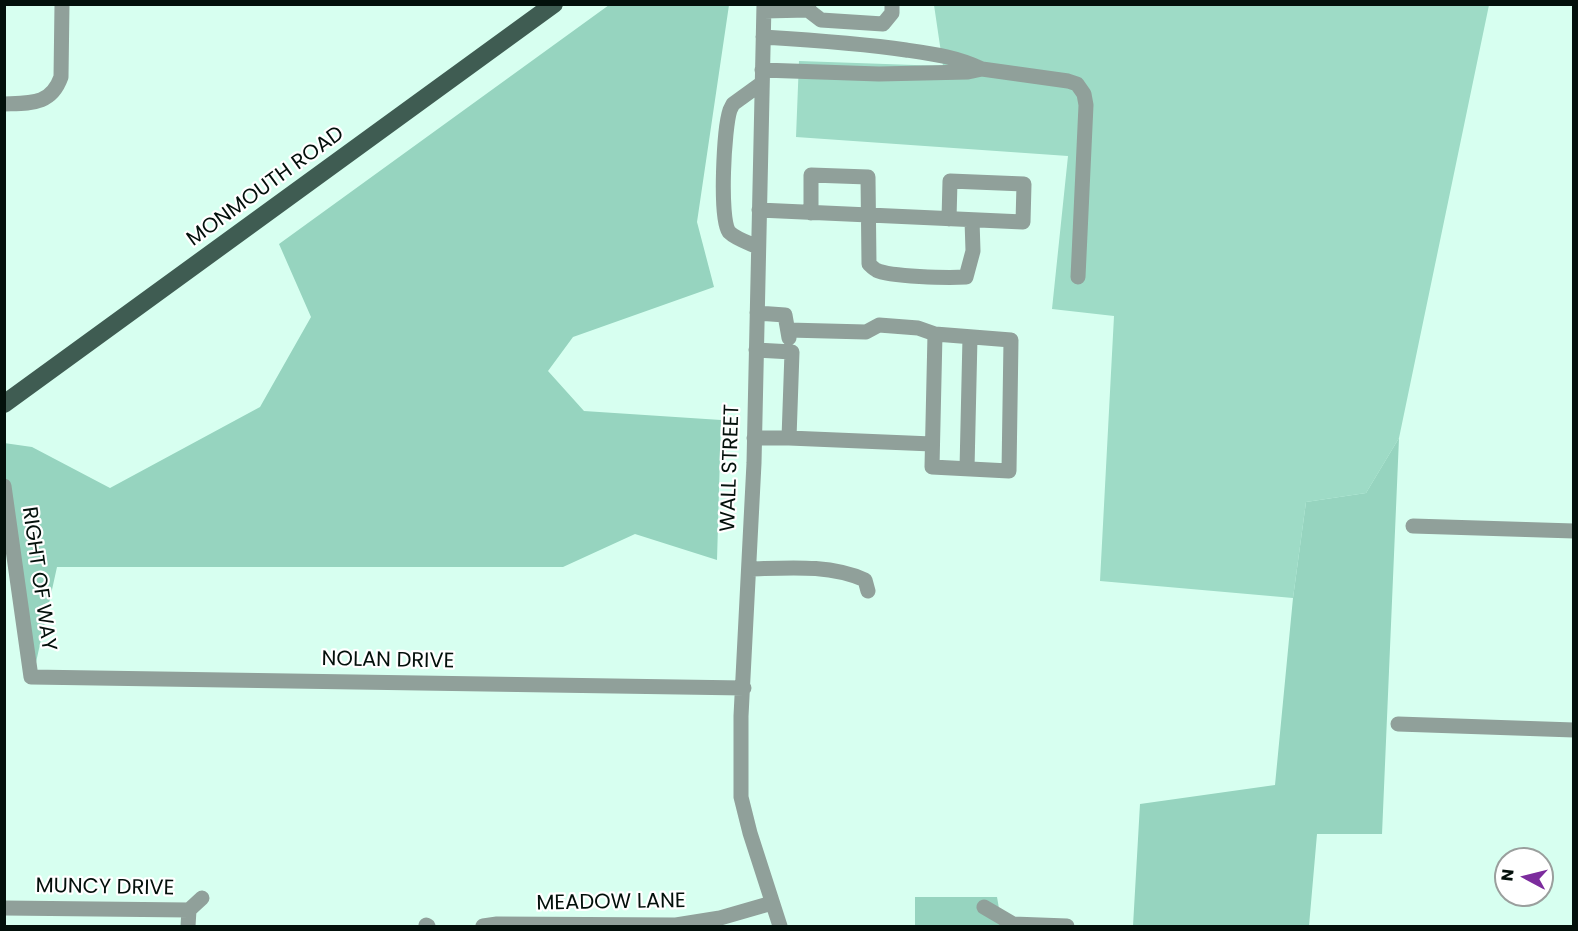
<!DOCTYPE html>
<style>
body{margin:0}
#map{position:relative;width:1578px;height:931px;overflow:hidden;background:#d7fff0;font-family:Poppins,sans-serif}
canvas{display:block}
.frame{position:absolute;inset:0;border:6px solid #03100b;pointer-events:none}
.north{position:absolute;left:1494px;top:847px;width:60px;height:60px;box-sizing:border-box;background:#fff;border:2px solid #9a9f9d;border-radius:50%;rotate:277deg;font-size:16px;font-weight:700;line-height:24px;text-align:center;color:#03100b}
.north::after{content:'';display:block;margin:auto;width:21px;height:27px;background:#7c2c9d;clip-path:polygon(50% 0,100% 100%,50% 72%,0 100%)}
</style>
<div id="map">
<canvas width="1578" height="931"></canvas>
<div class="frame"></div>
<div class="north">N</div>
</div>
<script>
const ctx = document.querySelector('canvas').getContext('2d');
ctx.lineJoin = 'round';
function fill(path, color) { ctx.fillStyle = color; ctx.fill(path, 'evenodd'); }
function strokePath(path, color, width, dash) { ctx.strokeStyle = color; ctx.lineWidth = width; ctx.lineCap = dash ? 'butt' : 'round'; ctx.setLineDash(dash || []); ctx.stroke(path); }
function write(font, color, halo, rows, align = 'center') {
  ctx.font = font + ' Poppins,sans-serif'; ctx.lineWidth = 4.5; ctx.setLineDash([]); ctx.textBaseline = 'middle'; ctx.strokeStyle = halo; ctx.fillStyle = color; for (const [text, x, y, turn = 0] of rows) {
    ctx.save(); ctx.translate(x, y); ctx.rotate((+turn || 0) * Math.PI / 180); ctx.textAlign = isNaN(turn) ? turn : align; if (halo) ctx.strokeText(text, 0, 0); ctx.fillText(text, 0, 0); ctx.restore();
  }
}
const green = new Path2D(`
 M934,5H1489L1399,438L1366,493L1306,502L1293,598L1100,581L1114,316L1052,309L1068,156L796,137L799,61L943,66Z`);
const forest = new Path2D(`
 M609,5H729L697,222L714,287L573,337L548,371L584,411L721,420L717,560L635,534L563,567H57L33,676L5,472L4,443L32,447L110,488L260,407L311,317L279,244Z
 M1399,438L1382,834H1317L1309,926H1133L1140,804L1275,785L1293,598L1306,502L1366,493Z
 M915,897H997L1002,926H915Z`);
const minor = new Path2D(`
 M764,4L754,463L741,716V797L750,833L780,926
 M808,10L821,20L883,24L892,13V4
 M764,11L808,10L809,4
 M982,69L1068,81L1077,84L1084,94L1086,105L1078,277
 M762,70L879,74L968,72L982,69C957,57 934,54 906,50C859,43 811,40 763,37
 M4,104C31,103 51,105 61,77L62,4
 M759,210L1023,222L1024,184L950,181L949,219
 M811,213V175L868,177L869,264C870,265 875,270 876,270C890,277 948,278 966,277L973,251L972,220
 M758,247C749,243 736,239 729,232C719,218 724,128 730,110L733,104L762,83
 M757,313L785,315L789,338
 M788,330L866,332L879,325L918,328L935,334L1011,340L1009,471L932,467L935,334
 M754,438H789L792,352L756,350
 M789,438L932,444
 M967,469L970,337
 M4,486L31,677L744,688
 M1413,526L1574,531
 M749,569C788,568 829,564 865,580L868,591
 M1398,724L1574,730
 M984,907L1013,924L1067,926
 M4,908L189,910
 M189,910L202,898
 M426,925L428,926
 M188,926L189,910
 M483,926L497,924L676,925L720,918L772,903`);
const major = new Path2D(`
 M4,404L554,4`);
const streetNames = [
 ["MONMOUTH ROAD",266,187,-36],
 ["WALL STREET",731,468,-88],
 ["RIGHT OF WAY",38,579,82],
 ["NOLAN DRIVE",388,661,1],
 ["MUNCY DRIVE",105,888,1],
 ["MEADOW LANE",611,903,-1]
];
fill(green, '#9edbc6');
fill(forest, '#96d4bf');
strokePath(minor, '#90a09a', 15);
strokePath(major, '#3f5c52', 18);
write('21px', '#03100b', '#fff', streetNames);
</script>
